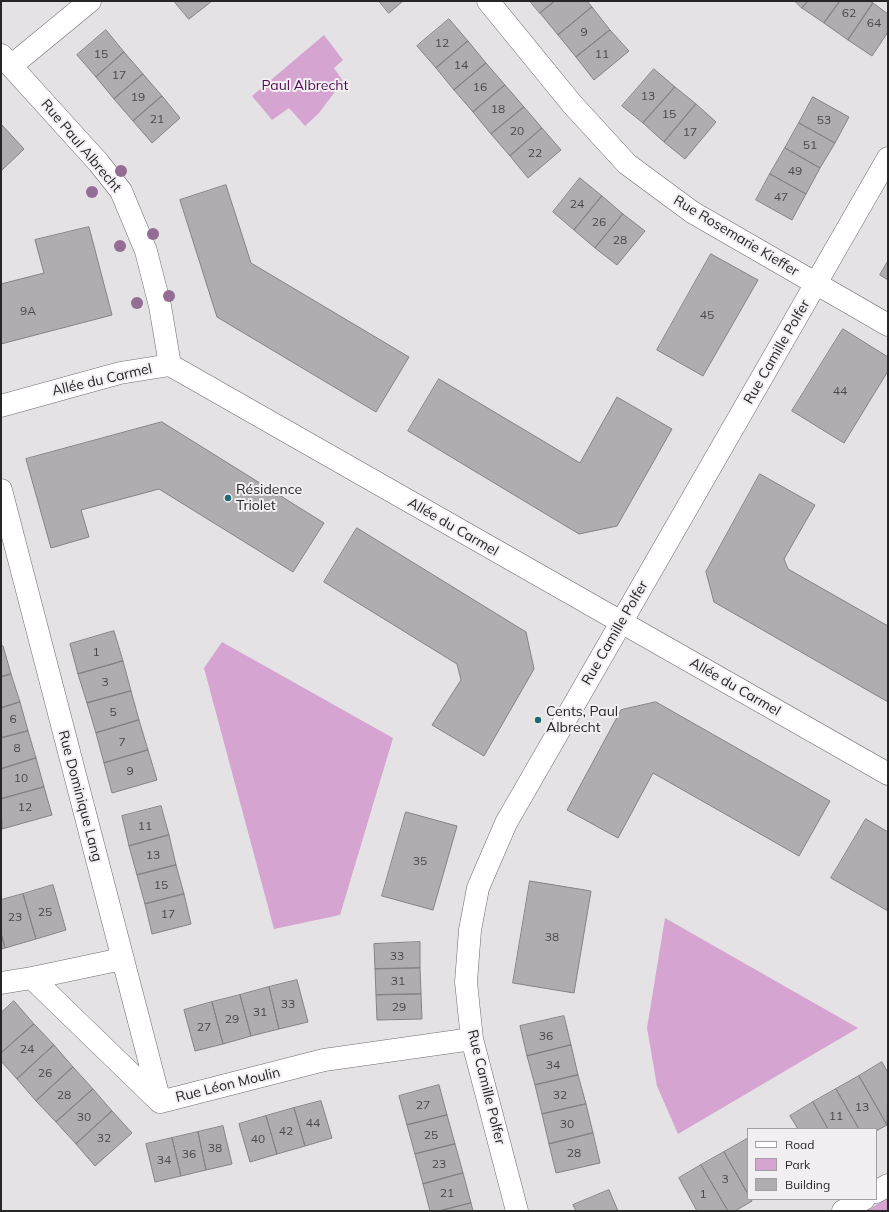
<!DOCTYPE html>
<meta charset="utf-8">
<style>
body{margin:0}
#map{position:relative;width:889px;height:1212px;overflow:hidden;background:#e5e2e5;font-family:Mulish,sans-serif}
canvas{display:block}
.frame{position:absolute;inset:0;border:2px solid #272627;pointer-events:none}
.legend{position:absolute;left:747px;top:1128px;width:130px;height:72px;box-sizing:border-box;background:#f2eff2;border:1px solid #a19fa1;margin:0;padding:5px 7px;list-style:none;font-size:12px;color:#272627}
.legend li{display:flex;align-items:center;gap:8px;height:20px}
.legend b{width:20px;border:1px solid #a19fa1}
</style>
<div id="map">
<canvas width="889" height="1212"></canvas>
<div class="frame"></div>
<ul class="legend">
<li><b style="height:5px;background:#fff"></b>Road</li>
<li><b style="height:11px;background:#d5a4d1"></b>Park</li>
<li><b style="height:11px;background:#b0adb0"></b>Building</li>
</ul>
</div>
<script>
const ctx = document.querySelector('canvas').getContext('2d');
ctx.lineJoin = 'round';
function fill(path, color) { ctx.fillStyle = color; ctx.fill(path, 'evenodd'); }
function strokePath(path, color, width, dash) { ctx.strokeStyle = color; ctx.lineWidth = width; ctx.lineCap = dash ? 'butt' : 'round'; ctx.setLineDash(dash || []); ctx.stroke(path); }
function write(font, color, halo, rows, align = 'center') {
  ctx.font = font + ' Mulish,sans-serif'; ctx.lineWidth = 4; ctx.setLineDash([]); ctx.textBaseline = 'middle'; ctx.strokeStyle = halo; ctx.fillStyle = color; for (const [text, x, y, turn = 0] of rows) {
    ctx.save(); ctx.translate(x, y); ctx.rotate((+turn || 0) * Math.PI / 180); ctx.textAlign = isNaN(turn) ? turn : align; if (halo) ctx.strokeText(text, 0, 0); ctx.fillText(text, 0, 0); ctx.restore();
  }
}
const green = new Path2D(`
 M324,35L343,60L334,68L343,81L319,113L305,126L289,108L272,120L252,96Z
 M222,642L393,738L340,915L274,929L204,668Z
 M665,918L858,1028L678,1134L657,1086L647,1028Z
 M888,1198V1211H866Z`);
const building = new Path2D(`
 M174,1H212L189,19Z
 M379,1H403L389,13Z
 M530,1H555L540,13Z
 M555,1H587L592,7L558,35L540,13Z
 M795,1H808L802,8Z
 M808,1H840L824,23L802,8Z
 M840,1H869L873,3L848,40L824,23Z
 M873,3L888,14V32L872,56L848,40Z
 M592,7L610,30L576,57L558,35Z
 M449,19L468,41L436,68L417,46Z
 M106,30L124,52L96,77L77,55Z
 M610,30L629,51L594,80L576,57Z
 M468,41L486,63L454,90L436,68Z
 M124,52L143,74L114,99L96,77Z
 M486,63L505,85L473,112L454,90Z
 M654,69L675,87L643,123L622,106Z
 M143,74L162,96L133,121L114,99Z
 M505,85L524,107L491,134L473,112Z
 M675,87L696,104L664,142L643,123Z
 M162,96L180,118L152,143L133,121Z
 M813,97L849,117L835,143L799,123Z
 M696,104L716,122L685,159L664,142Z
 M524,107L542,128L510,156L491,134Z
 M799,123L835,143L820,168L785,148Z
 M1,124L24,149L1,171Z
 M542,128L561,150L528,178L510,156Z
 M785,148L820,168L806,194L770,174Z
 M770,174L806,194L792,220L756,200Z
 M580,178L602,196L574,230L553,212Z
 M226,185L251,263L409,357L376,412L217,317L180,200Z
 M602,196L623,214L595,248L574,230Z
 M623,214L645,231L617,265L595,248Z
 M89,227L112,315L1,344V284L44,273L35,240Z
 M711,254L758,280L703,376L657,350Z
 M888,261V280L880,275Z
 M843,329L888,357V371L844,443L792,411Z
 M439,379L580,463L617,397L672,429L617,526L579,534L408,431Z
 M162,422L324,523L293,572L159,489L81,510L89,537L51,548L26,459Z
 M760,474L815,505L784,559L788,569L888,626V702L714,602L706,572Z
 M357,528L526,632L534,669L484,756L432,725L461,680L457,664L324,582Z
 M114,631L123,661L78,674L70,644Z
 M3,646L11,674L1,677V647Z
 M123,661L131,691L87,703L78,674Z
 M11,674L20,702L1,708V677Z
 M131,691L139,720L96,733L87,703Z
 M20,702L28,731L1,738V708Z
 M656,702L830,801L799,856L653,773L618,838L567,810L621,710Z
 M139,720L148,750L104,763L96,733Z
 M28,731L36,758L1,769V738Z
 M148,750L157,780L112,793L104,763Z
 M36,758L44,787L1,799V769Z
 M44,787L52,815L2,829L1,799Z
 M161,806L169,835L129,846L122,816Z
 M406,812L457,826L433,910L382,896Z
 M866,819L888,832V911L831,878Z
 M169,835L176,865L137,875L129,846Z
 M176,865L184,894L145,904L137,875Z
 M530,881L591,891L574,993L513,983Z
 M53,885L66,930L36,939L23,894Z
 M23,894L36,939L5,948L1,933V900Z
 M184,894L191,924L152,934L145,904Z
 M1,933L5,948L1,949Z
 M420,942V968L375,969L374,944Z
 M420,968L421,994L376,995L375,969Z
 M297,980L308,1022L279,1029L269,987Z
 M269,987L279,1029L251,1036L240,995Z
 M421,994L422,1019L377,1020L376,995Z
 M240,995L251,1036L223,1044L212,1002Z
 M14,1001L34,1024L1,1053V1013Z
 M212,1002L223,1044L195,1051L184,1010Z
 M564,1016L571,1045L527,1056L520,1026Z
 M34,1024L54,1045L17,1079L1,1061V1053Z
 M54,1045L73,1067L36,1101L17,1079Z
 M571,1045L578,1075L535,1085L527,1056Z
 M882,1062L888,1073L887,1125L859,1076Z
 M73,1067L93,1089L56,1122L36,1101Z
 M578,1075L586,1104L542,1114L535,1085Z
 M859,1076L887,1125L876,1131V1129H859L836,1089Z
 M439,1085L447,1115L407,1125L399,1096Z
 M93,1089L112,1111L76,1144L56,1122Z
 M836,1089L859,1129H828L813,1102Z
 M321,1101L332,1138L305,1146L294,1108Z
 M813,1102L828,1129H798L790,1116Z
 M586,1104L593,1133L549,1144L542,1114Z
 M294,1108L305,1146L277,1154L266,1116Z
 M112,1111L132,1133L95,1166L76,1144Z
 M447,1115L455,1144L415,1154L407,1125Z
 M266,1116L277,1154L250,1162L239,1124Z
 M223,1126L232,1164L206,1170L198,1132Z
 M198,1132L206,1170L181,1176L172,1138Z
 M593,1133L600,1163L556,1173L549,1144Z
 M172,1138L181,1176L155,1182L146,1144Z
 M747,1139L748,1141V1194L724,1152Z
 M455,1144L463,1173L423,1184L415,1154Z
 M724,1152L748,1194V1199H751L752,1201L735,1211H728L701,1165Z
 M701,1165L728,1211H697L679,1178Z
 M463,1173L471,1203L439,1211H430L423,1184Z
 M609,1190L618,1211H576L573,1205Z
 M471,1203L473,1211H439Z`);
const street = new Path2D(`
 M488,1L572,104L627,164L692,212L888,325
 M1,55L98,162L121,191L146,251L160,306L170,365
 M11,66L90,1
 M1,406L120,373L170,365L888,774
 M1,490L160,1102
 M32,978L160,1102L324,1060L472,1039
 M1,983L32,978L122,959
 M876,1192L888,1185
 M517,1211L472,1039L466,982L470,930L478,888L506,823L888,158
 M843,1211L864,1199`);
const trees = [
 [121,171],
 [92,192],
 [153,234],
 [120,246],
 [169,296],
 [137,303]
];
const markers = [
 [228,498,4,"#1e6a71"],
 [538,720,4,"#1e6a71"]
];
const numberNames = [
 ["62",849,13],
 ["64",874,23],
 ["9",584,32],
 ["12",442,43],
 ["15",101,54],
 ["11",602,54],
 ["14",461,65],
 ["17",119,75],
 ["16",480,87],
 ["13",648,96],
 ["19",138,97],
 ["18",498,109],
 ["15",669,114],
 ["21",157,119],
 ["53",824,120],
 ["20",517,131],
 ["17",690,132],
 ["51",810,145],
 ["22",535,153],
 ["49",795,171],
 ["47",781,197],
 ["24",577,204],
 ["26",599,222],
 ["28",620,240],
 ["9A",28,311],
 ["45",707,315],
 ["44",840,391],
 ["1",96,652],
 ["3",105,682],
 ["5",113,712],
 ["6",13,719],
 ["7",122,742],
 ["8",17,748],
 ["9",130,771],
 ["10",21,778],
 ["12",25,807],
 ["11",145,826],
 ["13",153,855],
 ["35",420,861],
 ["15",161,885],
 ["25",45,912],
 ["17",168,914],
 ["23",15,917],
 ["38",552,937],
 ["33",397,956],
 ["31",398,981],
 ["33",288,1004],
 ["29",399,1007],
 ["31",260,1012],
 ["29",232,1019],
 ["27",204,1027],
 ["36",546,1036],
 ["24",27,1049],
 ["34",553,1065],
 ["26",45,1073],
 ["28",64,1095],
 ["32",560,1095],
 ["27",423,1105],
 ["13",862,1107],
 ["11",836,1116],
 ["30",84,1117],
 ["44",313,1123],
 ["30",567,1124],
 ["42",286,1131],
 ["25",431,1135],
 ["32",104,1138],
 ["40",258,1139],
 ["38",215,1148],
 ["28",574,1153],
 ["36",189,1154],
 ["34",164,1160],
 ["23",439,1164],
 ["3",725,1179],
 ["21",447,1193],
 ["1",703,1194]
];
const parkNames = [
 ["Paul Albrecht",305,86]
];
const streetNames = [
 ["Rue Paul Albrecht",81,146,50],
 ["Rue Rosemarie Kieffer",736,236,31],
 ["Rue Camille Polfer",777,352,-60],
 ["Allée du Carmel",102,380,-13],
 ["Allée du Carmel",453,527,30],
 ["Rue Camille Polfer",615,633,-60],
 ["Allée du Carmel",735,687,30],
 ["Rue Dominique Lang",80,796,75],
 ["Rue Léon Moulin",228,1085,-14],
 ["Rue Camille Polfer",486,1087,76]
];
const poiNames = [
 ["Résidence",236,490],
 ["Triolet",236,506],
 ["Cents, Paul",546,712],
 ["Albrecht",546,728]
];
fill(green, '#d5a4d1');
fill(building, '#b0adb0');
strokePath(building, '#848284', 1);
strokePath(street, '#6e6b6d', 23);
strokePath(street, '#fff', 22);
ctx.fillStyle = '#946d94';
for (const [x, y] of trees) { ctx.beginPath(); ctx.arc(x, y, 6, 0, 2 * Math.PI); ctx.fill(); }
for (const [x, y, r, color] of markers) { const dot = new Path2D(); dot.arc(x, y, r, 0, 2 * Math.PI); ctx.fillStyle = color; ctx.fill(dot); strokePath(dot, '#f2eff2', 1.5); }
write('12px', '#494849', null, numberNames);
write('14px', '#520e51', '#f2eff2', parkNames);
write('14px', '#272627', '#f2eff2', streetNames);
write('14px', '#272627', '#f2eff2', poiNames, 'left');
</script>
